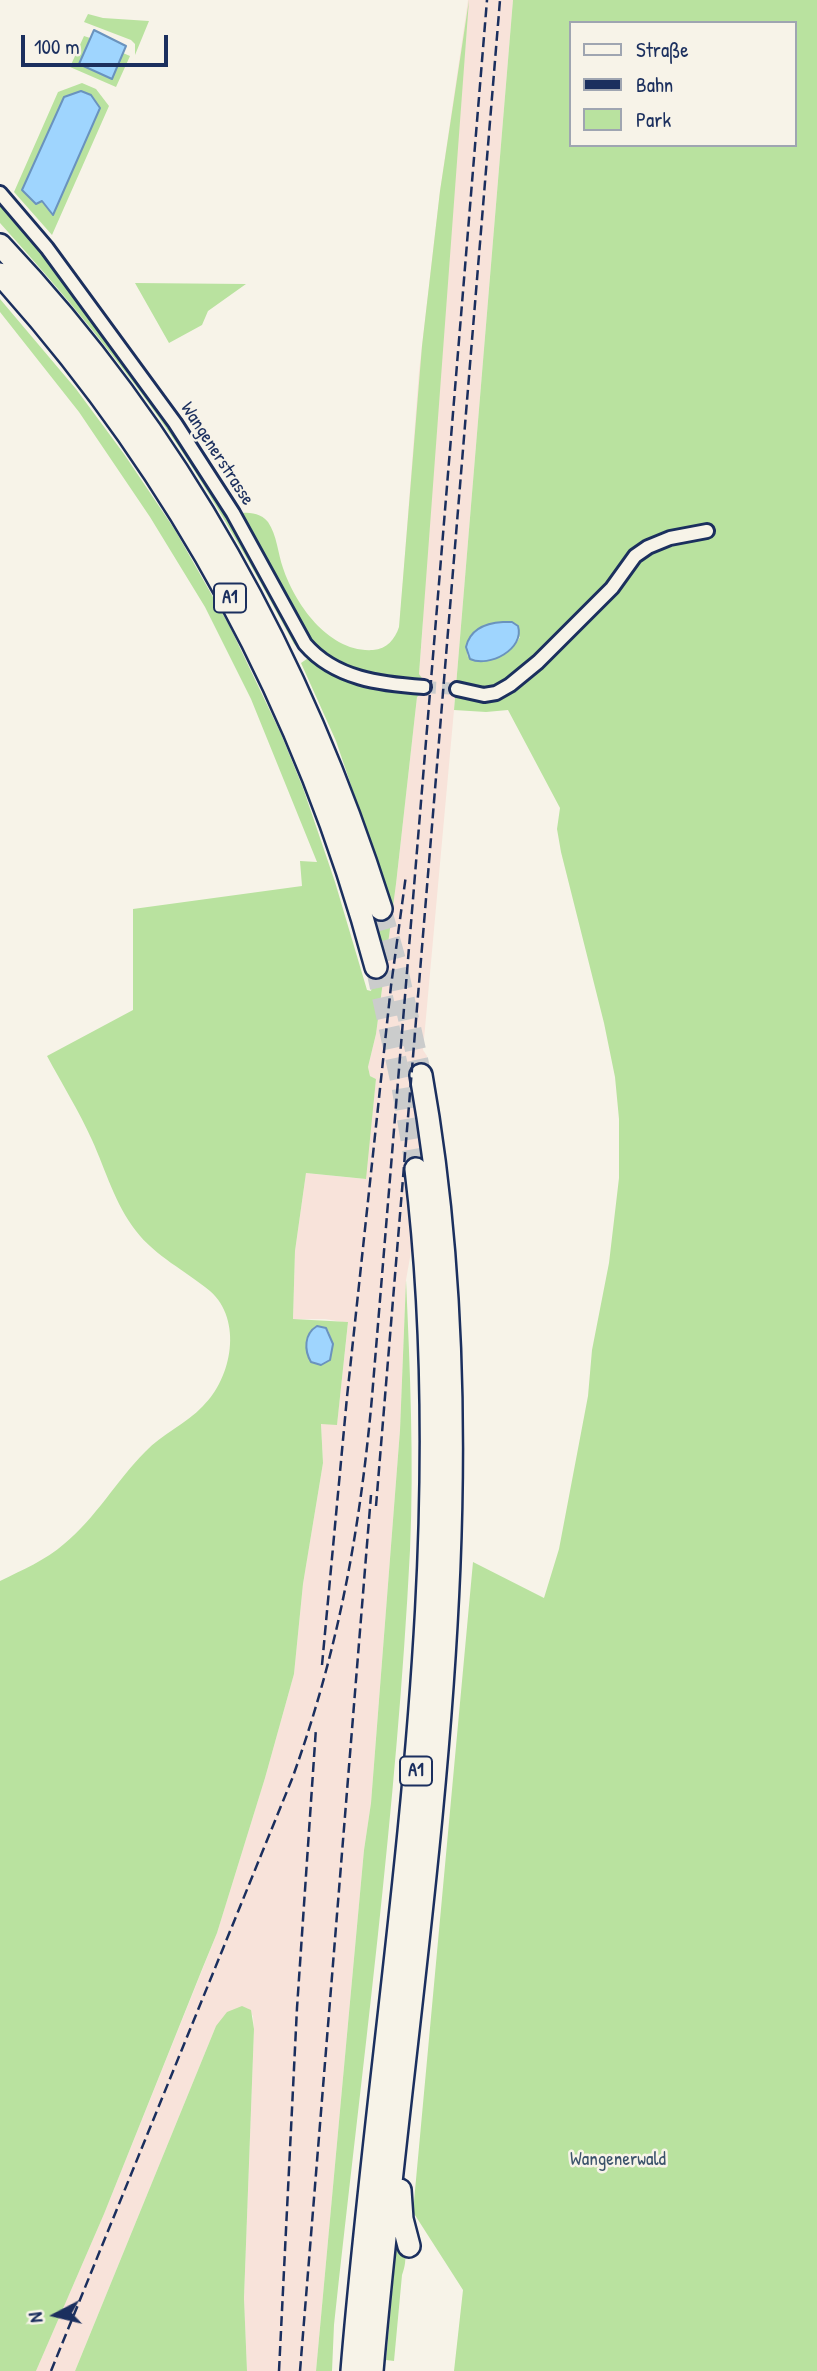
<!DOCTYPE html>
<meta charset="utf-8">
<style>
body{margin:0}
#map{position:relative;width:817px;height:2371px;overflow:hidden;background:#f7f3e8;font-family:"Patrick Hand",sans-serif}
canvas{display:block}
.legend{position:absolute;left:569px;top:21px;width:228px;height:126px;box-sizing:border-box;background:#f7f3e8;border:2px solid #9fa5b1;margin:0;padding:9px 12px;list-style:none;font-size:21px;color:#1b2f5e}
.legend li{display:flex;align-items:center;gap:14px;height:35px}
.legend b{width:35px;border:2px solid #9fa5b1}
.north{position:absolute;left:21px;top:2280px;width:70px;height:70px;-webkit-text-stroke:5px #f7f3e8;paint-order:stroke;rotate:263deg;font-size:19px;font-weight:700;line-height:28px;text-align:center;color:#1b2f5e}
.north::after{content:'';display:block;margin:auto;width:24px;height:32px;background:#1b2f5e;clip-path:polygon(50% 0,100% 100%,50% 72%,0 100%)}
.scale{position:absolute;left:21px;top:35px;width:147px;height:32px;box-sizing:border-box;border:4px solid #1b2f5e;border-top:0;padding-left:9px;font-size:21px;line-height:24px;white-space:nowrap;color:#1b2f5e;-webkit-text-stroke:5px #f7f3e8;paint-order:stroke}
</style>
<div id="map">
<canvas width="817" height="2371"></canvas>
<ul class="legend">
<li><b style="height:9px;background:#f7f3e8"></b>Straße</li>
<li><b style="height:9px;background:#1b2f5e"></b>Bahn</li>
<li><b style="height:19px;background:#b9e29f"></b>Park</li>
</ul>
<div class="north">N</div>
<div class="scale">100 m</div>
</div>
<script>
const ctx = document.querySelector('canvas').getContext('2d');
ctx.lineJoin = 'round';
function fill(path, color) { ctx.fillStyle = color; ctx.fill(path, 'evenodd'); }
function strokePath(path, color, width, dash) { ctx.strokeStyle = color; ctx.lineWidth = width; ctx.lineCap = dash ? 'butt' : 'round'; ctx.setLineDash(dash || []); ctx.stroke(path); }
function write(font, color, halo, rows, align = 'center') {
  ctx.font = font + ' "Patrick Hand",sans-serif'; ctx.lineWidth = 5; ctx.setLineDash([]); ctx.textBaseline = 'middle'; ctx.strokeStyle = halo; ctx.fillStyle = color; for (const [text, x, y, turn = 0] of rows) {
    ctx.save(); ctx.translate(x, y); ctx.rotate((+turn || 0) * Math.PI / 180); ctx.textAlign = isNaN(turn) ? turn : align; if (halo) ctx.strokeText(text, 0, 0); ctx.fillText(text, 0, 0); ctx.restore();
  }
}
const built = new Path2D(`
 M468,0H513L454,710L423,1050L427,1056L415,1092L424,1145L407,1193L412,1246L406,1280L400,1430L371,1803L364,1850L316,2371H247L244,2298L254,2029L253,2016L247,2008L216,2026L75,2371H36L104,2214L217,1933L265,1778L294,1674L303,1584L323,1463L321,1423L337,1424L348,1323L325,1319H293L295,1251L306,1173L365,1179L376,1079L370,1076L368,1067L376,1034L396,884L417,697L423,692L419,674L423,621L400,619L419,371L440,191Z`);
const green = new Path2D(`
 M469,0L419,674L424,681L423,692L417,697L396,884L376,1034L368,1067L370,1076L376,1079L366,1179L306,1173L295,1251L293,1319L348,1322L337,1425L321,1424L323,1463L303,1584L294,1674L265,1778L217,1933L203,1967L104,2214L36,2371H0V1581C22,1570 46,1560 64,1544C96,1518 116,1481 145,1452C162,1434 186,1424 203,1406C232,1378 243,1320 210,1291C186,1271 155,1256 136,1231C115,1204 106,1171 92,1140C79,1111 62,1084 47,1056L133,1010V909L302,886L300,861L317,862L251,699L205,607L150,517L79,412L0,312V299L76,389L124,454L175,530L230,627L281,734L303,788L335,882L367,990L371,991L380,952L375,934L386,888L336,741L301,663L314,654L305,644L297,647L294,644C258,577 221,511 179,447C126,367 64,294 0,223V193L233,513C245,513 259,511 268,522C277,535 278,554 283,568C295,604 329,653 373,650C387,649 395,639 399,627L422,346L440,191ZM319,1326L328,1330L333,1344L308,1356C305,1343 306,1331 319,1326Z
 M513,0H817V2371H454L463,2290L413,2212L473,1562L544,1598L559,1549L588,1396L592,1350L609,1263L619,1178V1119L615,1077L604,1023L561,852L557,829L560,808L508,710L486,712L454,710ZM570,23H794V145H570ZM492,623L520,637C508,658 490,656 468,657C463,639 476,628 492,623Z
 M88,14L103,18L149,21L135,55V44L131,40L84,22Z
 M84,36L90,38L79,64L111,79L123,53L130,56L116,87L70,67Z
 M82,83L96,89L109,106L52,235L14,192L58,92Z
 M135,283L246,284L208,311L202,325L169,343Z
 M406,1280C410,1370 414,1460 410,1550C397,1809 362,2067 334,2325L332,2371H316L364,1850L371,1803L400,1430Z
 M242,2006L251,2010L254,2029L244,2298L247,2371H75L216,2026L227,2012Z
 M398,2228C404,2246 409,2257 402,2275L394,2361L386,2360Z`);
const water = new Path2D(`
 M94,30L126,46L112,79L79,64Z
 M81,91L91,95L100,108L53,215L42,201L36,204L22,190L64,97Z
 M503,622H512L518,626C525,649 489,668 470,659L466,647C470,629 486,623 503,622Z
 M317,1326L326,1328L333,1344L330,1360L321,1365L311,1362C304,1350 304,1334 317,1326Z`);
const streetTunnel = new Path2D(`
 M424,687L457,689`);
const highwayTunnel = new Path2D(`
 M381,909L396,962L421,1075
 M376,967L402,1087L416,1169`);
const street = new Path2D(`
 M0,193L47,248L175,423L233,513L305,644C335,679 381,684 424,687
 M457,689L484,695L496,693L510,685L538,662L612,588L635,556L648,547L670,538L707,531`);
const highway = new Path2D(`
 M0,245C178,433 303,662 381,909
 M0,274C179,472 307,709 376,967
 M400,2190L402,2219L409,2246
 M352,2371C385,1971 465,1572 416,1169
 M372,2371C409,1940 498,1506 421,1075`);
const rail = new Path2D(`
 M376,1506L500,0
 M322,1665L347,1397L391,986L406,875
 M51,2371L292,1779C338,1652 360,1531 372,1397L487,0
 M279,2371L297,2008L316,1728
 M300,2371L371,1495`);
const shields = [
 [230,598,32],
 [416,1771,32]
];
const shieldNames = [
 ["A1",230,598],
 ["A1",416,1771]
];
const streetNames = [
 ["Wangenerstrasse",217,454,57]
];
const parkNames = [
 ["Wangenerwald",618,2160]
];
fill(built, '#f8e3da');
fill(green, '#b9e29f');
fill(water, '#9fd5fe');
strokePath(water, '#6a93be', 2);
strokePath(streetTunnel, '#cbcccc', 12, [12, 6]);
strokePath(highwayTunnel, '#cbcccc', 21, [21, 10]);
strokePath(street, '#1b2f5e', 18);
strokePath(highway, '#1b2f5e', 26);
strokePath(street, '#f7f3e8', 12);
strokePath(highway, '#f7f3e8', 21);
strokePath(rail, '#1b2f5e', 2.5, [10, 5]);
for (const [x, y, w] of shields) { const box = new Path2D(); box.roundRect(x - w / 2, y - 14.5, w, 29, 5); ctx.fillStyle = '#f7f3e8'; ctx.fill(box); strokePath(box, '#1b2f5e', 2); }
write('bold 18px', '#1b2f5e', null, shieldNames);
write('19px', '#1b2f5e', '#f7f3e8', streetNames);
write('19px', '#3b536b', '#f7f3e8', parkNames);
</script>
